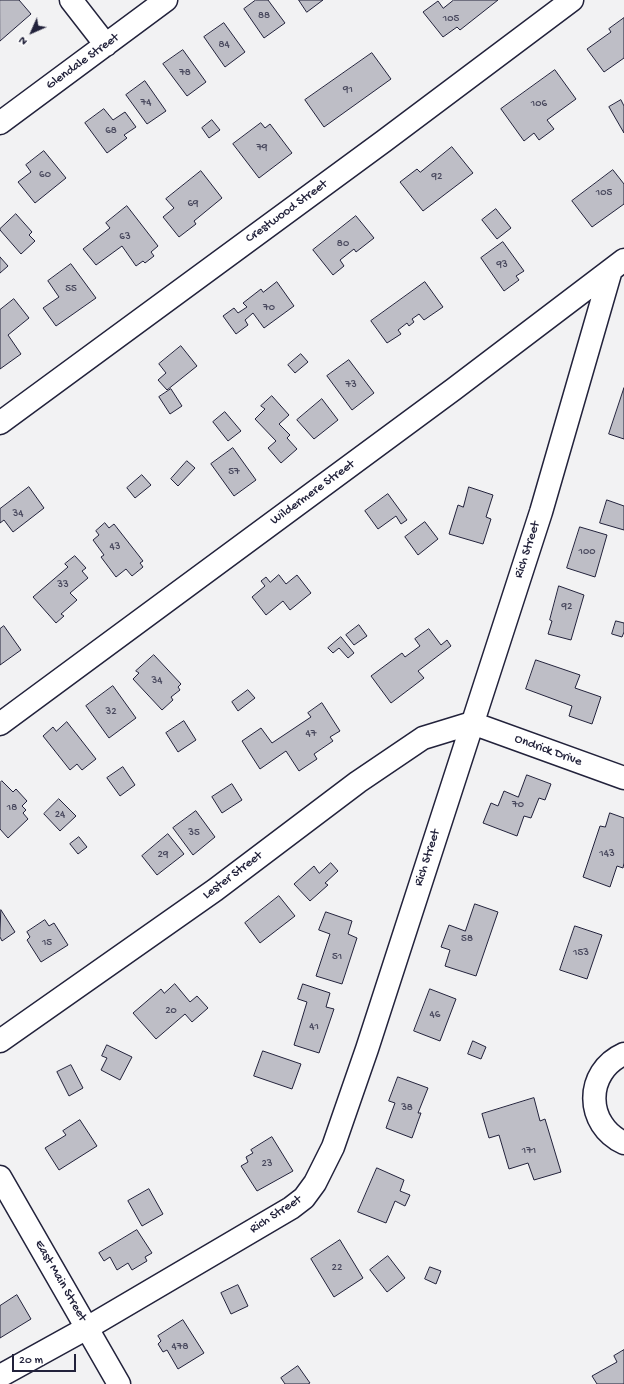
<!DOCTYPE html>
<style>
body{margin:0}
#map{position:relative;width:624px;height:1384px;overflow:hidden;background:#f2f2f3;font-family:"Gochi Hand",sans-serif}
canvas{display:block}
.north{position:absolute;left:12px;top:12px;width:40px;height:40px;-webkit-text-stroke:3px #fff;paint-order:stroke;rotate:225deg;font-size:11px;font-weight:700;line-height:16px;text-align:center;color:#22223b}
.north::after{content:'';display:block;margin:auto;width:14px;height:18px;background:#22223b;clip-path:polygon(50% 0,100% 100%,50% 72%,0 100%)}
.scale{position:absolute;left:12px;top:1354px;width:64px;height:18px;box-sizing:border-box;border:2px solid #22223b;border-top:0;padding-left:5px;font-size:12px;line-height:14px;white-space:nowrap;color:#22223b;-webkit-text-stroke:3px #fff;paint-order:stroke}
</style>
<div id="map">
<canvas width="624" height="1384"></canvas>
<div class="north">N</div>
<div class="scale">20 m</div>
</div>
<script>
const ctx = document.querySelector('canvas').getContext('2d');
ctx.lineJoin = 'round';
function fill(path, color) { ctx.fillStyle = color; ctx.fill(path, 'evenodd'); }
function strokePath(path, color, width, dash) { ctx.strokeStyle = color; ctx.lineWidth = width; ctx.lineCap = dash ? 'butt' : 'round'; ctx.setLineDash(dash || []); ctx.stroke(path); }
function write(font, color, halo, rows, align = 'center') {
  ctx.font = font + ' "Gochi Hand",sans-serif'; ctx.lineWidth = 3.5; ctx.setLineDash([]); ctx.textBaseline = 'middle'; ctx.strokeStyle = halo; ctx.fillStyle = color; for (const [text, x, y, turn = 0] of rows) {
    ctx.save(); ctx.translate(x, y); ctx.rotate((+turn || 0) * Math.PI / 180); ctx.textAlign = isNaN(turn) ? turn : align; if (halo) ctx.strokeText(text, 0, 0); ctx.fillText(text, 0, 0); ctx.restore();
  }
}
const building = new Path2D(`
 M0,0H19L31,14L0,41Z
 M256,0H268L285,23L264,38L244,9Z
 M299,0H323L307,12Z
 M454,0H498L460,30L457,27L443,37L423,12L438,1L443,8Z
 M624,18V58L604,72L587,49L611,32L609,29Z
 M224,23L245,52L225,67L204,37Z
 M183,50L206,82L187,96L163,64Z
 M372,53L391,79L324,127L305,100Z
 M555,70L576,99L547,120L554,129L539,140L534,133L524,141L501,109Z
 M145,81L166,111L147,124L126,95Z
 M621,100L624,106V133L609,107Z
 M104,109L113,120L125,112L136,127L124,135L127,138L107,153L85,123Z
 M212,120L220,130L209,138L202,128Z
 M261,123L265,128L270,124L292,153L259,178L233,144Z
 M452,147L473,173L423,211L400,182L417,169L420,172Z
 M44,151L66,178L35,203L18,182L31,172L26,165Z
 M613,170L624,184V204L592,227L572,201Z
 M201,171L222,198L194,221L196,224L179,237L163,217L174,208L166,199Z
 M127,206L158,246L151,252L154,256L145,263L143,261L136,266L122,246L96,265L83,249L110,228L106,223Z
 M496,209L511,228L497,239L482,220Z
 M16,214L32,232L29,235L35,241L21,254L0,230V229Z
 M356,216L374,238L356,252L354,249L340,260L344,266L333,275L313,250Z
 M503,242L524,271L516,276L519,280L504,291L481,258Z
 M0,257L8,266L0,273Z
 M71,264L96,298L56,326L43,308L59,297L48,281Z
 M277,282L294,306L264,328L253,313L245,320L248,325L236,334L223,316L234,308L238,313L247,307L243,303L261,289L263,292Z
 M425,282L443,307L424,320L419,314L412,319L414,322L409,326L407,323L398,330L401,334L387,343L371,321Z
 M14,299L29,318L8,335L21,354L0,369V310Z
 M181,346L197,366L167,390L158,380L166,373L159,364Z
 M301,354L308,362L295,373L288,365Z
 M349,360L374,393L352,410L327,376Z
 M624,388V439L609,434Z
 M171,389L182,406L170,414L159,397Z
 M272,396L289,415L279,424L290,435L287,438L297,449L281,463L268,448L276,441L255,419L265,409L261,406Z
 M322,399L338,420L314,439L297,420Z
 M225,412L241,431L228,441L213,422Z
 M233,448L256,480L234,496L211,464Z
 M187,461L195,468L178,486L171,479Z
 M142,475L151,485L135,498L127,488Z
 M29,487L44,508L13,532L4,520L0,523V509Z
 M469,487L493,495L486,517L491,519L483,544L449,534L458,505L463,507Z
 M388,494L407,520L401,524L396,516L378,529L365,511Z
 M607,500L624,506V530L600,523Z
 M425,522L438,539L418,555L405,537Z
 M105,523L109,528L114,524L143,561L140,563L143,567L132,576L126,569L116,577L101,557L104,555L93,540L99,535L96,531Z
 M580,527L607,535L595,577L567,568Z
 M75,556L86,568L82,571L88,578L70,593L77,600L61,614L64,616L56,623L33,597L68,567L65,564Z
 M279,575L286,584L297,575L311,593L290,610L283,601L266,615L252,597L265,586L261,581L266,577L270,582Z
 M559,586L584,595L571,640L548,634L552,621L550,620Z
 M616,621L624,623V632L622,637L612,634Z
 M359,625L367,636L354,645L346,635Z
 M4,626L21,650L0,665V629Z
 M429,629L441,645L447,640L451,646L418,671L424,678L391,703L371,676L402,653L405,657L420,646L415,639Z
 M341,637L354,653L348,658L339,648L333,653L328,648Z
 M154,655L181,684L178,687L180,690L171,697L173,700L162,710L133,679L139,673L136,671Z
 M536,660L580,675L575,688L601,697L592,724L569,716L572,706L526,689Z
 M113,686L136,718L109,738L86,706Z
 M248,690L255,698L238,711L232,702Z
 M322,703L340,731L330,737L333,741L314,754L317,759L299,771L286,751L260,769L242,741L261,728L272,743L311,717L308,713Z
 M184,721L196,740L178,752L166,733Z
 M67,722L96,759L82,770L77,764L70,770L43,736L53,727L56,731Z
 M123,767L135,785L120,796L107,778Z
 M527,775L551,784L545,800L539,798L531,818L524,816L517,836L483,823L491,803L498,806L504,791L518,797Z
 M2,781L13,792L16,789L27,801L22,806L26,810L23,813L28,819L8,838L0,829V783Z
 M232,784L242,800L222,813L212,797Z
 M59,799L76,816L60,831L44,814Z
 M196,811L215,837L193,855L173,828Z
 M610,813L624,818V863L623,868L617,866L610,887L583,877L600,826L605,827Z
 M168,834L184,854L157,875L142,856Z
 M79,837L87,847L78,854L70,844Z
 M331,863L338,871L325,883L328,885L310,901L294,884L314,866L319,873Z
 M279,896L295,916L260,943L245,923Z
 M475,904L498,912L476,976L445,966L450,950L441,947L449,925L465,931Z
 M1,910L15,932L2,941L0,937Z
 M326,912L352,921L348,934L357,938L342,984L316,976L330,934L319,930Z
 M45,920L49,926L54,923L68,945L41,962L27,940L30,937L27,932Z
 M575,926L602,935L587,979L560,970Z
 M175,984L190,1002L197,996L208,1008L192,1022L185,1014L156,1039L133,1013L161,989L164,993Z
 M303,984L330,993L326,1007L334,1009L319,1053L294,1045L307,1002L298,999Z
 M430,989L456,999L440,1041L414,1031Z
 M473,1041L486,1047L481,1059L468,1054Z
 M107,1045L132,1057L120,1080L101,1070L107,1058L102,1056Z
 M263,1051L301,1064L292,1089L254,1076Z
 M71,1065L83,1088L69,1096L57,1072Z
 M398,1077L428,1088L418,1113H421L412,1138L386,1128L395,1103L389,1101Z
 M534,1098L540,1121L545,1119L561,1172L534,1180L528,1163L509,1169L499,1135L489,1138L482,1114Z
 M80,1120L97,1146L59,1170L45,1148L66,1135L63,1131Z
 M272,1137L293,1171L257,1191L241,1166L248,1162L246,1157L253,1153L251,1150Z
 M377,1168L404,1180L400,1191L410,1195L405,1206L395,1201L386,1223L358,1212Z
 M149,1189L163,1214L142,1226L128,1201Z
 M137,1230L152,1253L145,1257L147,1261L132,1270L128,1263L117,1270L110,1257L104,1261L99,1253Z
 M340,1240L363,1278L334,1297L311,1259Z
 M388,1256L405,1278L387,1292L370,1270Z
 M430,1267L441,1271L436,1284L425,1279Z
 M238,1285L248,1306L231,1314L221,1293Z
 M17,1295L31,1319L0,1338V1306Z
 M183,1320L204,1353L178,1369L167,1350L163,1352L158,1344L161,1341L158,1336Z
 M624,1350V1384H597L592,1376L617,1362L614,1356Z
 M298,1366L310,1383L308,1384H285L281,1378Z`);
const minor = new Path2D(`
 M71,0L106,45
 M0,123L166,0
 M0,423L384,141L572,0
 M0,724L454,389L624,260
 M0,1041L215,890L358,782L423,738L472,723L624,778
 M624,1054C584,1072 585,1125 624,1143
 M0,1376L87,1328L291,1208L304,1198L315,1183L333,1147L367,1049L541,512L611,270`);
const major = new Path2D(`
 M0,1177L119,1384`);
const numberNames = [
 ["88",264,16],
 ["105",451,19],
 ["84",224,45],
 ["78",185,73],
 ["91",348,90],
 ["74",146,103],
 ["106",539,104],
 ["68",111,131],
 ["79",262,148],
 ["60",45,175],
 ["92",437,177],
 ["105",604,193],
 ["69",193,204],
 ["63",125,237],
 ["80",343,244],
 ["93",502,265],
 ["55",71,289],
 ["70",269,308],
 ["73",351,385],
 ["57",234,472],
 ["34",18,514],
 ["43",115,547],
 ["100",587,552],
 ["33",63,585],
 ["92",567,607],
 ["34",157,681],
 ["32",111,712],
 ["47",311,734],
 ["70",518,805],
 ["18",12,808],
 ["24",60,815],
 ["35",194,833],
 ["143",607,854],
 ["29",163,855],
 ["58",467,939],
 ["15",47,943],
 ["153",581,953],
 ["51",337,957],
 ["20",171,1011],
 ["46",435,1015],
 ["41",314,1027],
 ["38",407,1108],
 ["171",529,1151],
 ["23",267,1164],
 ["22",337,1268],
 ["478",180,1347]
];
const streetNames = [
 ["Glendale Street",83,62,-36],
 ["Crestwood Street",287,212,-36],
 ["Wildermere Street",313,493,-36],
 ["Rich Street",528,550,-72],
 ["Ondrick Drive",548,751,20],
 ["Rich Street",428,858,-72],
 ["Lester Street",233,876,-37],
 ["Rich Street",276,1215,-33],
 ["East Main Street",60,1281,60]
];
fill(building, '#bebec6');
strokePath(building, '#22223b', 1);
strokePath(minor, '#22223b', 25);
strokePath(major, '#22223b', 25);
strokePath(minor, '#fff', 22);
strokePath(major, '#fff', 22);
write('11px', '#49495e', null, numberNames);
write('13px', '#22223b', '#fff', streetNames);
</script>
